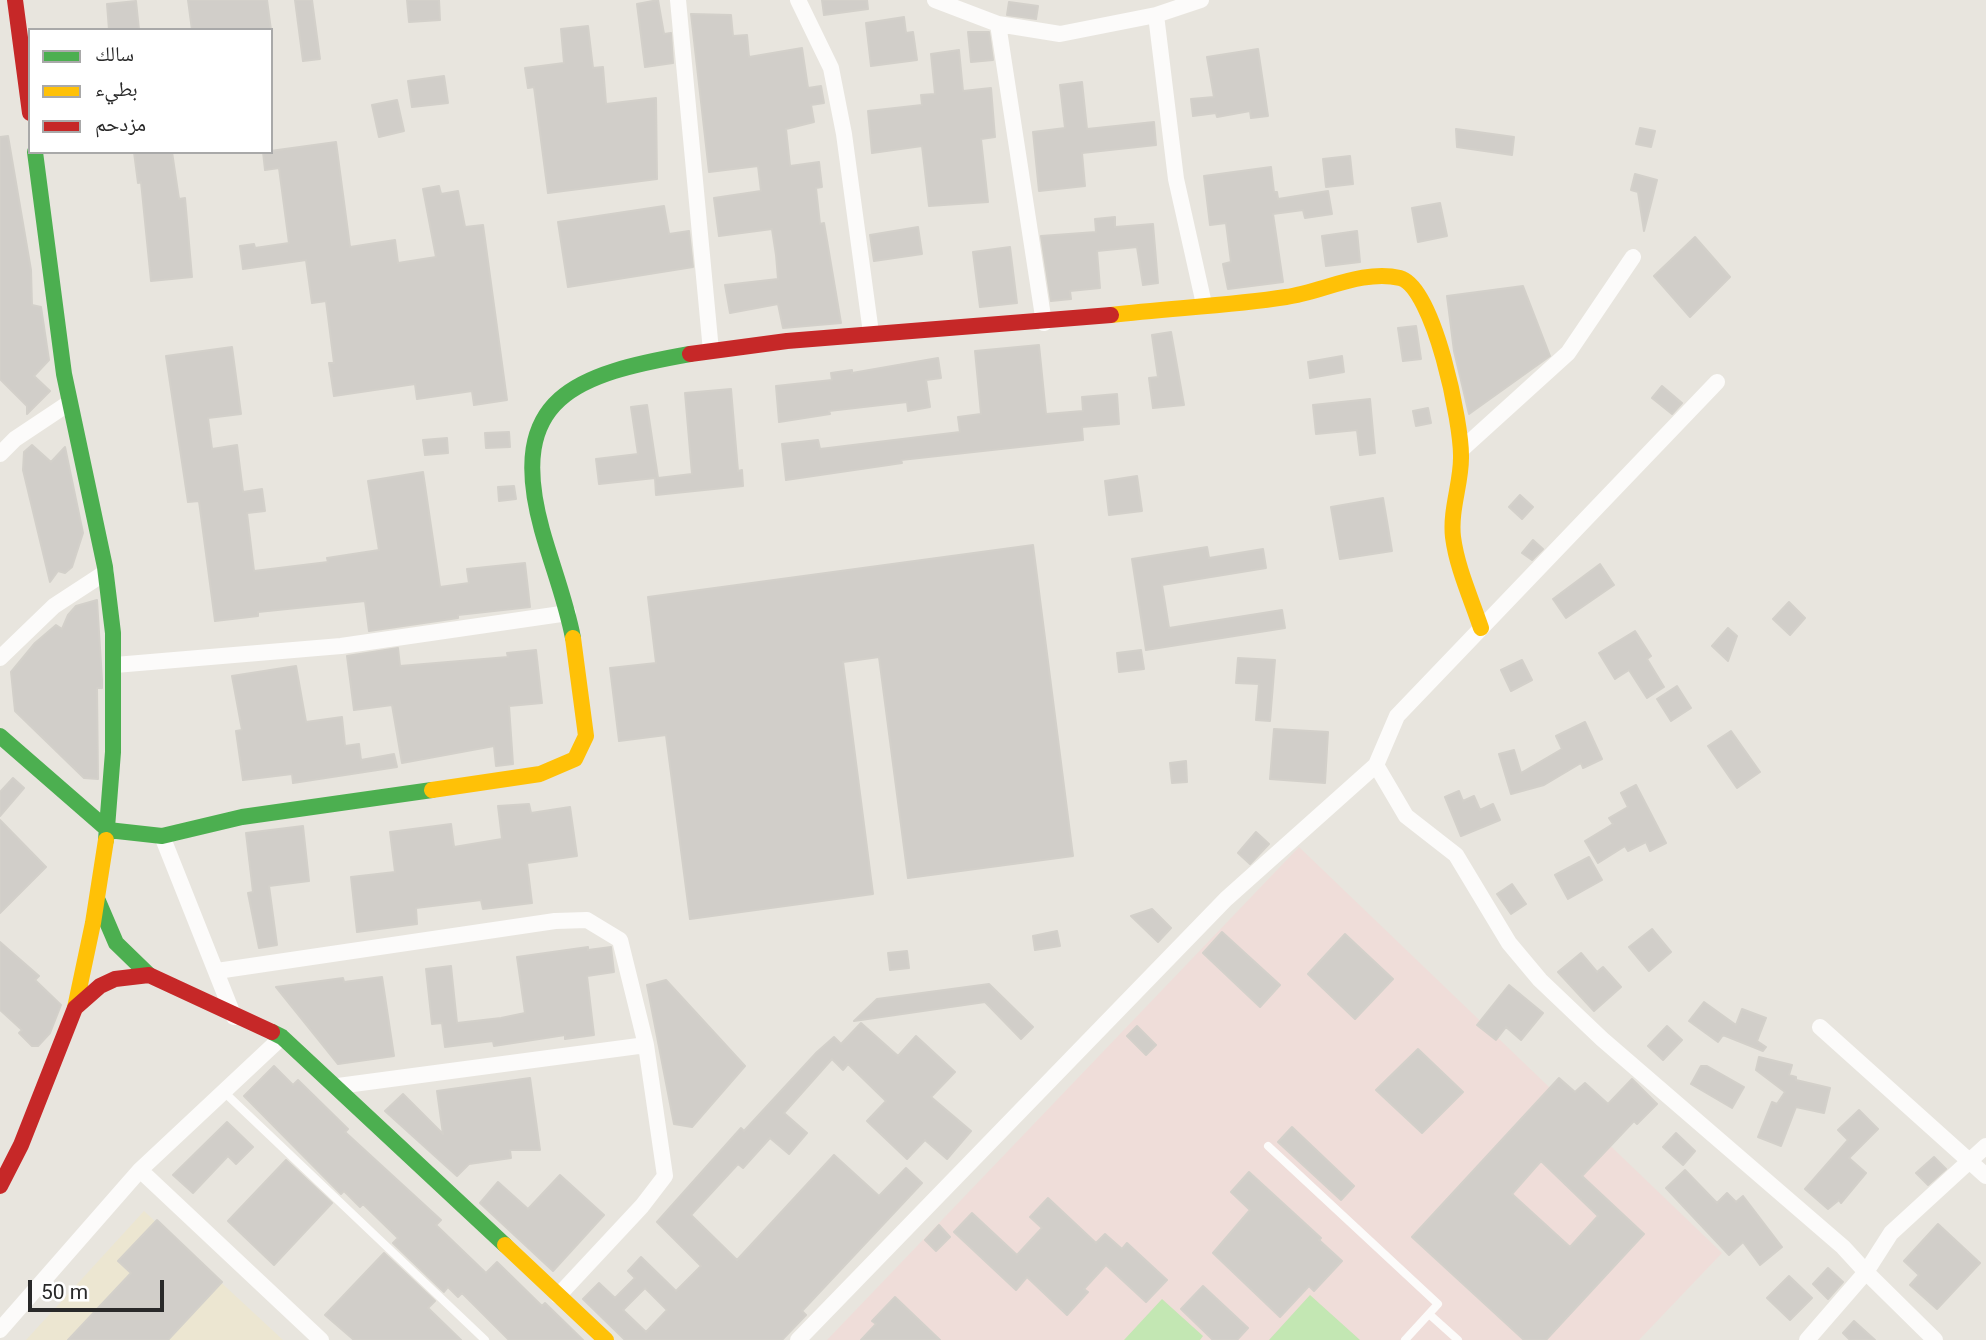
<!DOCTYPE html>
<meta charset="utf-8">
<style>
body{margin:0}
#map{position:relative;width:1986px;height:1340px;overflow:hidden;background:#e8e5de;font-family:Roboto,"Noto Naskh Arabic",sans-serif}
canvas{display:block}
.legend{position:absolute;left:28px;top:28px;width:245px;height:126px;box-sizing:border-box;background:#fff;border:2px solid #a9a9a9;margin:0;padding:9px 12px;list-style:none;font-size:21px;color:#292929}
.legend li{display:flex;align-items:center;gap:14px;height:35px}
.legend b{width:35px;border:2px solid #a9a9a9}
.scale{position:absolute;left:28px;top:1280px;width:136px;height:32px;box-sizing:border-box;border:4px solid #292929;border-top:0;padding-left:9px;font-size:21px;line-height:24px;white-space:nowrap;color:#292929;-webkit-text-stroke:5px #fff;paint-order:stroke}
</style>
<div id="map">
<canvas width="1986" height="1340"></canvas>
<ul class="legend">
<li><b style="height:9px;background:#4caf50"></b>سالك</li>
<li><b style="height:9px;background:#ffc107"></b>بطيء</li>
<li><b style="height:9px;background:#c62828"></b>مزدحم</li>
</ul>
<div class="scale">50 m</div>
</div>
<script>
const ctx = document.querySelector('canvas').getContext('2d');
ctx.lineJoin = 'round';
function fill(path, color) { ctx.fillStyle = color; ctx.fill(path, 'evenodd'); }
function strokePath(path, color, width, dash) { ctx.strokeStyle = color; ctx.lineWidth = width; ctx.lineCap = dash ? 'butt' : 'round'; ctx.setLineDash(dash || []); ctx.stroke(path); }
const education = new Path2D(`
 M144,1211L283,1340H26Z`);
const medical = new Path2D(`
 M1299,847L1722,1253L1639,1340H827Z`);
const green = new Path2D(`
 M1310,1295L1360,1340H1269Z
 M1162,1299L1203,1336L1200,1340H1124Z`);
const building = new Path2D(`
 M188,0H267L271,30H192Z
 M295,0H312L320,59L303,61Z
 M407,0H439L440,20L409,22Z
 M658,0L664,34L671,33L673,63L645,67L637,4Z
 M822,0H867L868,9L824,15Z
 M136,1L139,30H109L107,4Z
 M1009,2L1038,6L1036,19L1007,15Z
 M691,14L731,15L733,36L747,35L749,57L802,48L808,88L821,86L824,103L811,105L814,122L786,129L790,166L819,162L822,187L816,188L820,224L824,223L841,323L783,328L778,304L730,313L725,285L778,279L776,255L772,229L719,236L714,198L761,191L758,166L709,172Z
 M904,17L906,33L913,32L917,60L871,66L866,23Z
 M588,26L593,68L603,67L606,104L656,98L657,179L548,193L534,87L528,88L525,68L564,63L561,29Z
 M968,32H989L993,60L971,62Z
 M1258,49L1268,116L1251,118L1250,111L1217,117L1216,113L1193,116L1191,99L1214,97L1207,57Z
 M959,50L963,91L991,88L995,137L981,139L988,202L929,206L922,146L872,153L868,111L922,105L921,95L935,94L931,54Z
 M444,76L448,103L412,107L408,81Z
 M1082,82L1087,129L1154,122L1156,145L1082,153L1085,186L1039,191L1033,132L1065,128L1060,85Z
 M397,100L404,131L379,137L372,105Z
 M1640,128L1655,131L1651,147L1636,144Z
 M1456,129L1514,137L1512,155L1457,147Z
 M8,136L31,270L32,305L41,307L49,360L34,376L50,391L27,414V406L0,379V137Z
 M336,142L350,247L395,240L398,263L436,257L423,189L439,186L441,194L458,191L465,227L483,225L507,400L474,405L472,391L417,399L415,384L334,396L329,363H334L326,301L312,303L306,260L243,269L240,246L254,244L255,248L289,243L279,168L265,170L263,152Z
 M134,152H172L179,199L185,198L192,277L151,281L141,182L138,183Z
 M1350,156L1353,184L1326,187L1323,159Z
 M1271,167L1274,192H1277L1278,199L1328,191L1332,214L1305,218L1303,210L1273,214L1283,282L1228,289L1223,264L1231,262L1226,223L1210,225L1204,176Z
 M1635,174L1657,180L1644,231L1638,192L1631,190Z
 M1440,203L1447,236L1418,242L1412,208Z
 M664,206L669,234L689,231L693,267L568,287L558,222Z
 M1115,217V227L1153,224L1158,283L1143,285L1137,247L1097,251L1100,288L1070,291L1071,299L1051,301L1041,236L1096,232L1095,219Z
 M918,227L922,254L874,261L870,235Z
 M1357,231L1360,262L1326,266L1322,236Z
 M1695,237L1730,277L1690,317L1654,276Z
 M1010,247L1017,303L980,307L973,252Z
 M1523,286L1550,356L1469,414L1454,351L1447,296Z
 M1416,326L1421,359L1403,361L1398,328Z
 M1171,332L1184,405L1153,408L1149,378L1158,377L1152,335Z
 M1039,345L1046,414L1083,411L1082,397L1117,394L1119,424L1082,427L1083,440L901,460L902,463L786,480L782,444L818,440L820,449L960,432L958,417L981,414L975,351Z
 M232,347L241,414L208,418L212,449L237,445L243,492L262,489L265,511L247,513L254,571L328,562L327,558L379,550L368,481L423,472L440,587L469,583L467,569L525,563L530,607L458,615V618L369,631L365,601L258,612V616L215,621L199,501L188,502L166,356Z
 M1342,356L1344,372L1310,378L1308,362Z
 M938,358L941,378L926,380L930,407L908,411L907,402L829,411L830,414L779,422L776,386L832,380L831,373L852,370V373Z
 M1662,386L1682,403L1672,414L1652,398Z
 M731,389L738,471L742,470L743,486L656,495L655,478L599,484L596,459L638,454L631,407L647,405L658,478L692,474L685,393Z
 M1370,399L1375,453L1360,455L1357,430L1316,434L1313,405Z
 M1428,408L1431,423L1416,426L1413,411Z
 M509,432L510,447L486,448L485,433Z
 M447,438L448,453L425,455L423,440Z
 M32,445L51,462L65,447L83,533L72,567L65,573L58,571L50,582L23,470L24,452Z
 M1137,476L1142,511L1109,515L1105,481Z
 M514,486L516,499L499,501L498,487Z
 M1520,495L1533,507L1522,519L1509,507Z
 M1383,498L1392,551L1340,559L1331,507Z
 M1533,540L1543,549L1532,560L1522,553Z
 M1033,545L1073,856L908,878L879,657L843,662L873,894L690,919L666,735L619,741L610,668L656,663L648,597Z
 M1207,547L1209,558L1263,549L1266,568L1162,585L1169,628L1282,610L1285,628L1146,650L1132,559Z
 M1600,564L1614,585L1566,618L1553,599Z
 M97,600L102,680V688H97L98,779L84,778L15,711L11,672L35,643L56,625L62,629L68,615L76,606Z
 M1789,602L1805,618L1790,635L1773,619Z
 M1728,628L1737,636L1728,661L1712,646Z
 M1635,631L1651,656L1647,659L1664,687L1647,698L1629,670L1615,679L1599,653Z
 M398,648L400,666L508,657L507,653L536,650L542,703L509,706L513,764L496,766L494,746L402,763L392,705L354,710L347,656Z
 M1141,650L1144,669L1119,672L1117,653Z
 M1238,658L1275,660L1270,721L1256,720L1259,684L1236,683Z
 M1522,660L1532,680L1511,691L1501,670Z
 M296,666L306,722L342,717L345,746L359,744L361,760L394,754L397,767L293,783L292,774L243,780L236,731L242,730L232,676Z
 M1677,686L1691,708L1671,721L1657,699Z
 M1585,722L1602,759L1583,768L1581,763L1544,785L1511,794L1499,754L1514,750L1521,773L1562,749L1556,736Z
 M1274,729L1328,732L1325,783L1270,779Z
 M1731,731L1760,772L1737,788L1708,746Z
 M1186,761L1187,782L1172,783L1170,763Z
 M13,778L24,788L0,816V792Z
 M1636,785L1666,843L1650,851L1646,842L1628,851L1625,846L1598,863L1585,841L1613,824L1609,818L1628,807L1621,793Z
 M1459,791L1463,801L1474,796L1480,810L1493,804L1500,820L1461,836L1445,797Z
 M529,804L531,813L570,807L577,856L527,863L532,903L483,909L481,900L416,908L417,924L357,932L351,877L395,872L390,832L451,824L454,847L502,839L498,806Z
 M0,820L46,867L0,913Z
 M303,826L309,881L269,886L277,945L259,948L248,893L253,892L246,833Z
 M1256,832L1269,844L1250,864L1238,853Z
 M1589,857L1602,880L1568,899L1555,875Z
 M1512,884L1526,904L1511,914L1497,894Z
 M1152,909L1171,928L1158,942L1131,916Z
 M1652,929L1671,952L1649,971L1629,947Z
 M1057,931L1060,946L1035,950L1033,936Z
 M1222,932L1280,985L1260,1007L1203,953Z
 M1345,934L1393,979L1355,1019L1308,974Z
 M0,942L39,976L35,980L61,1005L50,1033L38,1046H32L19,1033L22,1030L0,1010Z
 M588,947V950L611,947L614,972L587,976L594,1035L565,1039V1035L494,1046L493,1041L445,1047L442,1023L432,1024L426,969L451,966L457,1023L501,1018L525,1013L517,957Z
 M907,951L909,968L890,970L888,953Z
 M1581,953L1597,972L1603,967L1621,987L1594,1011L1558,972Z
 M382,977L394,1056L338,1064L276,987L343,978L344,982Z
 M666,980L745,1066L692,1127L674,1124L647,985Z
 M989,984L1033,1027L1021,1039L985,1002L854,1021L877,999Z
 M1509,985L1543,1013L1521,1040L1506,1027L1496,1040L1477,1025Z
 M1704,1002L1736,1025L1742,1009L1766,1018L1757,1041L1766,1047L1763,1051L1723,1035L1718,1042L1689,1021Z
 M861,1023L898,1056L916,1036L955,1072L931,1097L971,1131L947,1159L925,1140L907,1159L867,1121L886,1101L848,1064L843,1070L832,1059L784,1113L807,1133L789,1154L770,1138L743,1168L738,1164L691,1215L737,1260L834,1155L879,1196L906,1168L922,1183L802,1311L806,1315L782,1340H625L583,1299L599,1283L615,1298L635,1278L628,1271L641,1257L676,1291L701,1266L657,1222L741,1128L744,1131L817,1052L834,1037L841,1044ZM645,1288L667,1310L646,1332L623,1310Z
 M1137,1026L1156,1045L1146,1055L1127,1036Z
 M1667,1026L1682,1040L1663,1060L1648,1046Z
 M1418,1049L1463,1092L1422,1133L1376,1090Z
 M1759,1057L1792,1065L1789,1075L1796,1077V1080L1830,1088L1824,1113L1796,1107L1781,1146L1758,1137L1772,1102L1777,1104L1785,1092L1756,1070Z
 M274,1066L293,1085L298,1080L348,1129L345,1132L441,1220L436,1225L486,1273L497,1262L542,1306L545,1303L583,1340H509L462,1293L458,1297L448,1287L444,1292L393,1243L398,1238L363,1204L360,1207L344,1191L341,1194L244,1096Z
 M1701,1066H1707L1744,1087L1732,1108L1691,1084Z
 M530,1078L540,1150H510L511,1158L469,1164L457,1176L385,1111L403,1094L443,1134L437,1091Z
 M1559,1078L1575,1092L1585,1083L1608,1104L1632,1079L1657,1104L1637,1124L1634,1121L1582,1176L1644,1234L1546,1340H1524L1412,1237ZM1541,1161L1598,1216L1570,1247L1512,1194Z
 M1859,1110L1878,1129L1849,1158L1866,1173L1841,1203L1839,1200L1828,1209L1805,1189L1848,1140L1838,1130Z
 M227,1122L253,1147L236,1164L228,1156L193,1193L173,1175Z
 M1292,1127L1354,1186L1341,1200L1278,1142Z
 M1676,1133L1695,1151L1683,1165L1663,1147Z
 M1934,1157L1946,1169L1928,1185L1916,1173Z
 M286,1160L332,1203L274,1265L228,1221Z
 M1685,1170L1717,1203L1727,1193L1736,1202L1743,1196L1782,1247L1760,1265L1743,1242L1729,1255L1666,1188Z
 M1249,1172L1321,1238L1319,1240L1342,1261L1314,1291L1309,1286L1280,1317L1213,1253L1250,1210L1231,1192Z
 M560,1175L604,1215L553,1271L480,1203L498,1182L528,1209Z
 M1048,1198L1096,1243L1105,1234L1122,1249L1127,1243L1167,1280L1146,1302L1106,1265L1084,1289L1088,1292L1067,1315L1027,1277L1016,1290L954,1232L972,1213L1017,1255L1042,1228L1030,1217Z
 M157,1220L222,1282L168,1340H68L131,1273L118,1261Z
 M1938,1224L1980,1263L1937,1309L1910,1285L1919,1275L1904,1261Z
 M939,1225L950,1237L936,1251L925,1240Z
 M384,1253L435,1301L428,1308L461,1340H354L325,1315Z
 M1828,1268L1843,1282L1828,1299L1813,1284Z
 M1789,1276L1812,1298L1790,1320L1767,1298Z
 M1203,1286L1248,1328L1237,1340H1213L1181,1309Z
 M895,1297L940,1340H861L876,1324L872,1321Z
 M1854,1321L1875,1340H1850L1843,1333Z`);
const lane = new Path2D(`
 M224,1092L485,1340
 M1268,1146L1438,1304L1405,1340
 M1429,1314L1458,1340`);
const street = new Path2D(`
 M678,0L711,351
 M798,0L831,68L844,134L871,333
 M935,0L998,24L1060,34L1156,15L1201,0
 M1156,15L1176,179L1204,304
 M998,24L1044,323
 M1461,450L1568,353L1633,257
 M0,454L15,439L69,403
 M0,658L54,606L106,572
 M115,665L341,646L568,613
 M1376,765L1406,816L1456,855L1509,943L1540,980L1602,1039L1843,1247L1866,1272L1807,1340
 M162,836L234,1017
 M217,971L555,921L587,920L620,940L646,1045L665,1176L642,1206L558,1296
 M1820,1027L1986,1176
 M338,1086L646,1045
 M140,1170L321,1340
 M0,1330L140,1170L282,1037
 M798,1340L1226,899L1376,765L1397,716L1717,382
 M1935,1340L1866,1272L1891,1233L1986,1146`);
const fast = new Path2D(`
 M35,152L64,374L105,567L113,633V752L106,840
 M573,638C566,601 552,566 542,530C505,396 577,374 690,354
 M0,736L108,830L162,836L242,817L432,790
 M98,901L116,943L149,975
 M272,1032L282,1037L505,1245`);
const slow = new Path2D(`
 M1111,315C1169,308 1228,306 1286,297C1322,292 1363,269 1400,278C1434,287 1462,424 1461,458C1461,484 1450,510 1453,537C1457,568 1471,598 1481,628
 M432,790L540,774L575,759L586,736L573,638
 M75,1008L93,923L106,840
 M505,1245L606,1340`);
const jam = new Path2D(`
 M15,0L30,113
 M690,354L787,341L1111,315
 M0,1186L21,1145L75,1008L100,986L115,979L149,975L272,1032`);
fill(education, '#ece6d1');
fill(medical, '#efddd9');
fill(green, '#c3e7b3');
fill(building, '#d1cec9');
strokePath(building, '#d3d0ca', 2);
strokePath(lane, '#fcfbfa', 8);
strokePath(street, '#fcfbfa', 16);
strokePath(fast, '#4caf50', 16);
strokePath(slow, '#ffc107', 16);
strokePath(jam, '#c62828', 16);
</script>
